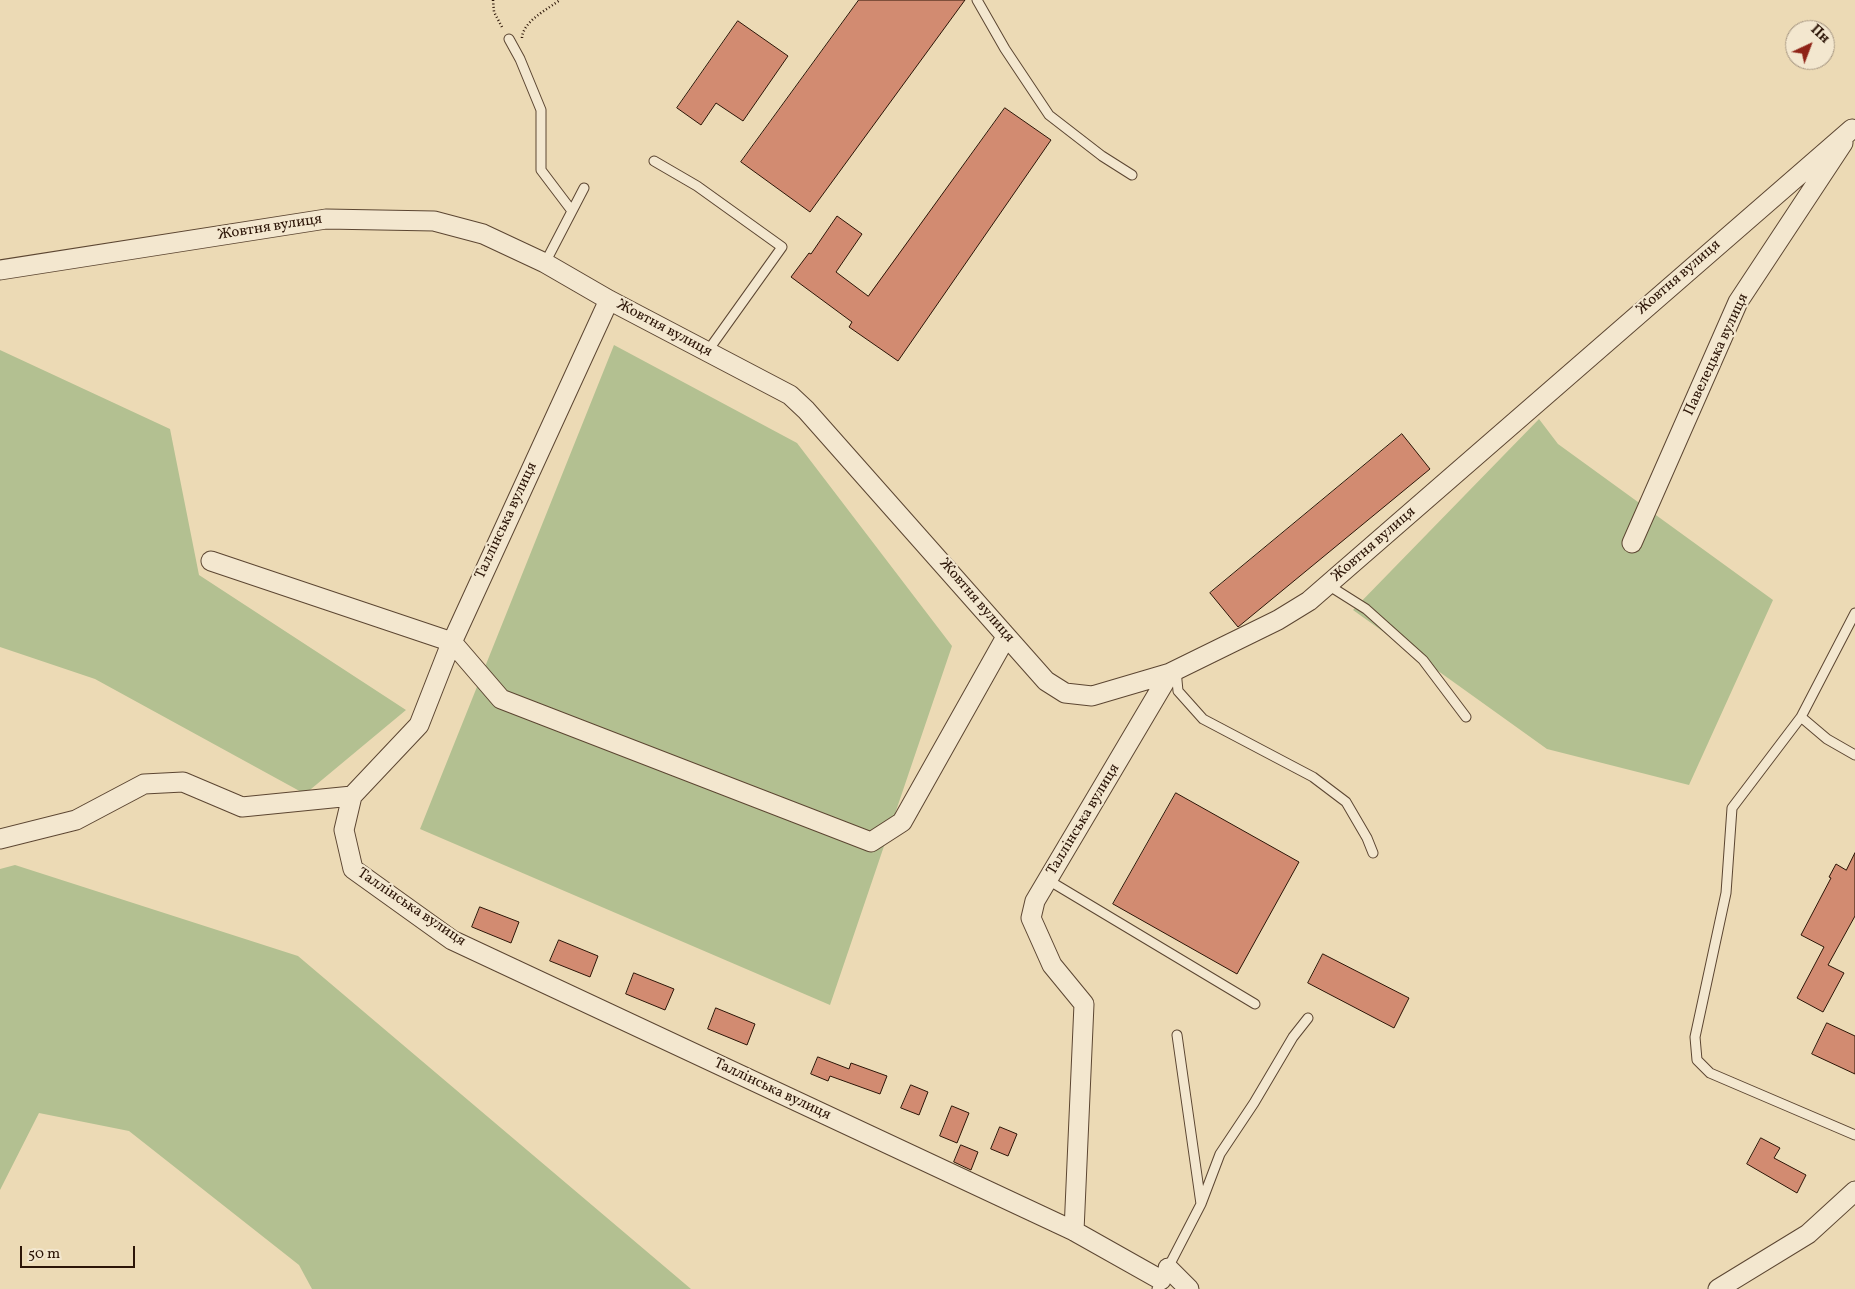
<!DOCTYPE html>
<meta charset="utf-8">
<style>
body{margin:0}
#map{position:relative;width:1855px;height:1289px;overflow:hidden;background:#ecdab5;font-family:Vollkorn,serif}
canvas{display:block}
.north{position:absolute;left:1785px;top:20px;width:50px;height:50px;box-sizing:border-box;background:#f3e7cf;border:1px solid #a3937f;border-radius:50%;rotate:43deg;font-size:14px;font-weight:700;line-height:20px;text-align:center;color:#2c1507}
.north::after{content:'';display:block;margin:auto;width:18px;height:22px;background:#8f2418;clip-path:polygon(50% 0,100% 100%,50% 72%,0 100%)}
.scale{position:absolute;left:20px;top:1246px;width:115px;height:22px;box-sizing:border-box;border:2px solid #2c1507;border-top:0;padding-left:6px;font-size:15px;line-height:18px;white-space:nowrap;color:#2c1507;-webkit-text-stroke:4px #f3e7cf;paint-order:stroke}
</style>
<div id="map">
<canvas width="1855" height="1289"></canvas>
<div class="north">Пн</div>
<div class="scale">50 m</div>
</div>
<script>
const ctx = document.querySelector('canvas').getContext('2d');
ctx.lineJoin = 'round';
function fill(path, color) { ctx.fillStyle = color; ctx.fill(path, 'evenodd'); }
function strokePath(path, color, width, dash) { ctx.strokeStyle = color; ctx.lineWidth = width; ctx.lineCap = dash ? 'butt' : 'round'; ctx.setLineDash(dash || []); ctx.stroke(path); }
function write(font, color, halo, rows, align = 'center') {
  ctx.font = font + ' Vollkorn,serif'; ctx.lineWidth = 4.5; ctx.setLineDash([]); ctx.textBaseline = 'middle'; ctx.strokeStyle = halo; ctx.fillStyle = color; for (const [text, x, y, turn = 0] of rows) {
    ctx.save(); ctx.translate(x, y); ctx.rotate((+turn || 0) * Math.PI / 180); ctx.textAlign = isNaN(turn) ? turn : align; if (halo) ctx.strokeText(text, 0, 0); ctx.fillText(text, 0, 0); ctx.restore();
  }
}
const green = new Path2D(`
 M614,345L797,443L952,646L830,1005L420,829Z
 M0,350L170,429L199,575L406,710L305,794L95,679L0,647Z
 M1539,419L1558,444L1773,600L1689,785L1547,749L1353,610Z
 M15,865L298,956L691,1289H312L299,1265L129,1131L39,1113L0,1190V869Z`);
const building = new Path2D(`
 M859,0H965L810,212L741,162Z
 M738,21L788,56L743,121L716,103L701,125L677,108Z
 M1005,108L1051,140L898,361L849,327L852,322L791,277L809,253L811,254L837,216L862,234L836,272L868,296Z
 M1402,434L1430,469L1238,627L1210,593Z
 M1176,793L1299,862L1237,974L1113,904Z
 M1855,853V916L1828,965L1844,973L1823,1012L1797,998L1824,947L1801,935L1831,878L1829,877L1836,864L1846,870Z
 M480,907L519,922L511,943L472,927Z
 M559,940L598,956L590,977L550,961Z
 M1323,954L1409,998L1394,1028L1308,983Z
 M634,973L674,989L665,1010L626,994Z
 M716,1008L755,1024L747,1045L708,1029Z
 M1827,1023L1855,1036V1074L1812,1054Z
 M818,1057L849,1069L851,1063L887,1076L880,1094L830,1076L828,1081L811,1074Z
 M911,1085L928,1092L919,1115L901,1108Z
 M952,1106L969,1113L957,1143L940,1136Z
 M1000,1127L1017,1134L1008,1156L991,1149Z
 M1761,1138L1780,1148L1774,1158L1806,1175L1797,1193L1747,1164Z
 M961,1145L978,1152L971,1170L954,1162Z`);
const path = new Path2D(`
 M493,0L494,12L503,29
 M522,38C523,21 548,9 560,0`);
const lane = new Path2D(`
 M977,0L1005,49L1049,115L1102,156L1132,175
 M509,39L520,59L541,110V170L572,211
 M654,161L697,186L782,247L707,352
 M545,263L584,188
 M1328,585L1366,609L1423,660L1466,717
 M1855,613L1801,717L1732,808L1726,893L1695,1037L1697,1060L1710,1073L1855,1135
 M1176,670L1178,691L1203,719L1313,777L1346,802L1367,838L1373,853
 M1801,717L1827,739L1855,755
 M1048,880L1255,1004
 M1201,1204L1220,1154L1254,1103L1293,1037L1308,1018
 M1157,1289L1201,1204L1177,1035`);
const street = new Path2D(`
 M0,270L326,219L434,221L483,234L545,263L609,300L790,395L806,410L1046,681L1065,693L1092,696L1170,673L1278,620L1309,601L1852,129
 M609,300L448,651L419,725L352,796L344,830L353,869L452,940L1074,1231L1161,1280
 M1632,543L1738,302L1843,143
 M211,561L452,642L501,699L871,842L902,822L1006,637
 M0,839L76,820L144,784L183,782L242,807L352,796
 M1074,1231L1084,1004L1052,965L1031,918L1035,901L1170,673
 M1168,1268L1189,1289
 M1718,1289L1808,1234L1855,1191`);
const streetNames = [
 ["Жовтня вулиця",270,228,-9],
 ["Жовтня вулиця",1679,278,-41],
 ["Жовтня вулиця",664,329,28],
 ["Павелецька вулиця",1717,355,-65],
 ["Таллінська вулиця",507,521,-65],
 ["Жовтня вулиця",1374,545,-41],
 ["Жовтня вулиця",976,601,49],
 ["Таллінська вулиця",1084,820,-59],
 ["Таллінська вулиця",411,908,34],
 ["Таллінська вулиця",772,1090,25]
];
fill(green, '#b3c091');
fill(building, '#d28b71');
strokePath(building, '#2c1507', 1);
strokePath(lane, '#5c4632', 11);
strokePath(street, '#5c4632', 21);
strokePath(path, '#2c1507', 2.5, [1, 2.5]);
strokePath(lane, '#f3e7cf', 9);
strokePath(street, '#f3e7cf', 19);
write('15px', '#2c1507', '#f3e7cf', streetNames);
</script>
